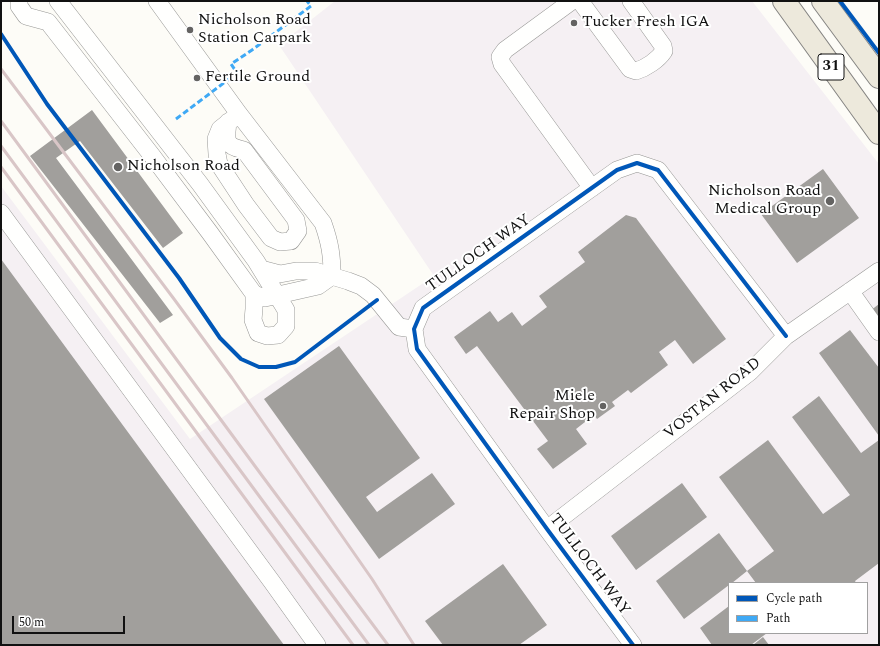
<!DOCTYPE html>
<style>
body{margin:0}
#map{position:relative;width:880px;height:646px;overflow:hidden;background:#fdfcf7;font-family:Spectral,serif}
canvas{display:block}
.frame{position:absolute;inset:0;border:2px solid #111;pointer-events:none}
.legend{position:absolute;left:728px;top:582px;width:140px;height:52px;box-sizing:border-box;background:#fff;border:1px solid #a0a0a0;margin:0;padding:5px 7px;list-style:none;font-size:12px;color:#111}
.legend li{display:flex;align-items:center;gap:8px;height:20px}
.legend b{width:20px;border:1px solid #a0a0a0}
.scale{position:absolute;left:12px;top:616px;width:113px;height:18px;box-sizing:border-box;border:2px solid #111;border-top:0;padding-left:5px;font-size:12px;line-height:14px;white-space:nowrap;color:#111;-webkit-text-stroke:3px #fff;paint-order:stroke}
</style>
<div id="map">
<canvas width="880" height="646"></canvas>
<div class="frame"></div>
<ul class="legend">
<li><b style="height:5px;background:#0057b8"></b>Cycle path</li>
<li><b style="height:5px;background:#3fa9f5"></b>Path</li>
</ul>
<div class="scale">50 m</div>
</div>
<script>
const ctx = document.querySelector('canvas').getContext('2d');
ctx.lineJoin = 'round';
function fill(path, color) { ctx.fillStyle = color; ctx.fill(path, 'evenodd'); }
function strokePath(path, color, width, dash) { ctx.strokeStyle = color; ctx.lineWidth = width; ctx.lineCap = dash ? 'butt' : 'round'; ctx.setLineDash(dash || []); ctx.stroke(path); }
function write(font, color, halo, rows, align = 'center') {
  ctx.font = font + ' Spectral,serif'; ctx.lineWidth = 4; ctx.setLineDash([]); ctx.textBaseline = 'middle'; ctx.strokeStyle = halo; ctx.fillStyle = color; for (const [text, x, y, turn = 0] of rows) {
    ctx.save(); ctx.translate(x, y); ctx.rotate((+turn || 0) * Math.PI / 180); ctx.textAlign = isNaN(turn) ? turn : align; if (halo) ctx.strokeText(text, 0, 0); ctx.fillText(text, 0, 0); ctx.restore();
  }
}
const industrial = new Path2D(`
 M335,1H752L879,164V645H1V186L190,439L434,276L279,45ZM729,583H867V633H729Z`);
const building = new Path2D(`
 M92,110L183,233L163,248L80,141L56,158L173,315L160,323L30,156Z
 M823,169L859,218L797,263L761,214Z
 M626,215L636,218L726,339L693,364L675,340L659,352L668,365L631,393L628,390L612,402L615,406L597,419L594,415L576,429L587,444L553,469L537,449L548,441L477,346L466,354L454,337L490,311L498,322L512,312L522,326L547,307L539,296L585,262L578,252Z
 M1,259L284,645H1Z
 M879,304V323L870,311Z
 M850,330L879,368V436L819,353Z
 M339,346L420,458L366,497L377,512L432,473L455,504L379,559L264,399Z
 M819,396L861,453L879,440V563L855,581L856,583H756L747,571L774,551L719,477L768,440L823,514L850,495L792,417Z
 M682,483L707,517L636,570L611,536Z
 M719,533L747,571L732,583H729V585L684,619L656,581Z
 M503,564L547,625L519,645H443L425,621Z
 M729,606V633H767L751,645H712L700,628Z
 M763,637L769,645H753Z`);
const minor = new Path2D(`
 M19,1V6L26,16L48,22L153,157L210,233L254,294L265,298L318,286L332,276
 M58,1L200,184L256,261L286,310V326L278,335L267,336L258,333L253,320L254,309V294
 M157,1L239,114L323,223C330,243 332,255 332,276
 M572,1L505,50L500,57L502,64L592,188
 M580,1L630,69L636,71C646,68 658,60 664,51L663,46L631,1
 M228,122C226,140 224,146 244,150L296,220L298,231L291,241L280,242L271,238L246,205L219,164L217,154L216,139L220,129L239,114
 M1,213L272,582L317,645
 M261,269L280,274L296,271H315L348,281L361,286L373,295L399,327L414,329
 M850,291L879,332
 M547,529L750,372L786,336L879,271
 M633,645L547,529L417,349L414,329L423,308L617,170L637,163L658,170L786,336`);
const major = new Path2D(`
 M784,1L879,133
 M823,1L879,77`);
const rail = new Path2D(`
 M1,69L174,299L232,378L372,579L414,645
 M1,121L263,477L388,645
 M1,146L369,645
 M1,167L353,645`);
const quiet = new Path2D(`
 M176,119L237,73L231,64L252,50L311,6L307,1`);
const cycleway = new Path2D(`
 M840,1L879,53
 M1,34L47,104L179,278L220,338L241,359L259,367H276L295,362L377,300
 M633,645L547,529L417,349L414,329L423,308L617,170L637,163L658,170L786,336`);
const markers = [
 [574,23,4,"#646362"],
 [190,30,4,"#646362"],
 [197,78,4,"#646362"],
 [118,167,5,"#646362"],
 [830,201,5,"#646362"],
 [603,406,4,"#646362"]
];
const shields = [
 [831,67,26]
];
const shieldNames = [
 ["31",831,67]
];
const poiNames = [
 ["Nicholson Road",198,21],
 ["Station Carpark",198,39],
 ["Tucker Fresh IGA",582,23],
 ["Fertile Ground",205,78],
 ["Nicholson Road",127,167],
 ["Nicholson Road",821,192,"right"],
 ["Medical Group",821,210,"right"],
 ["Miele",595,397,"right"],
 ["Repair Shop",595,415,"right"]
];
const streetNames = [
 ["TULLOCH WAY",479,254,-35],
 ["VOSTAN ROAD",713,399,-39],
 ["TULLOCH WAY",589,565,53]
];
fill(industrial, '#f5f0f3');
fill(building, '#a19f9c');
strokePath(minor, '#979795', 18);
strokePath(major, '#858482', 24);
strokePath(minor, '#fffffe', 17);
strokePath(major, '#ede9dc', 22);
strokePath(rail, '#d9c6c7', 3);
strokePath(quiet, '#3fa9f5', 3, [6, 3]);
strokePath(cycleway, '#0057b8', 4);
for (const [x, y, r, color] of markers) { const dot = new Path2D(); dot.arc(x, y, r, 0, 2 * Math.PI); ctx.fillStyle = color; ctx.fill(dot); strokePath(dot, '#fff', 1.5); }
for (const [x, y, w] of shields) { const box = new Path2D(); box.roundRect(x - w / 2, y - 13, w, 26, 3); ctx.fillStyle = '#fff'; ctx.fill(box); strokePath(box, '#111', 1); }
write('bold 15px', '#111', null, shieldNames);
write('16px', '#111', '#fff', poiNames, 'left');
write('16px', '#111', '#fff', streetNames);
</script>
